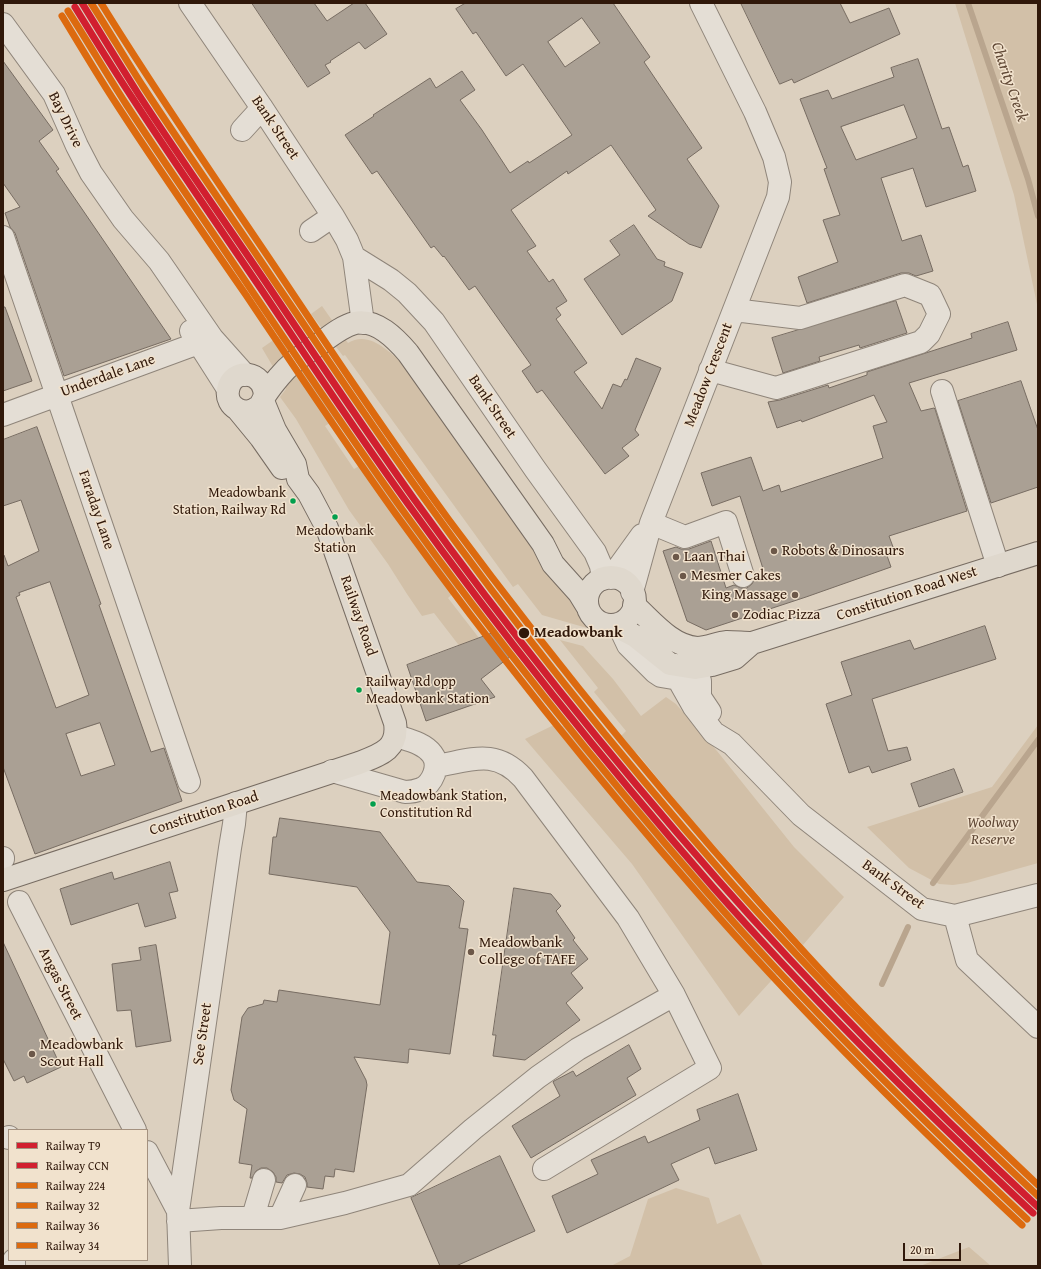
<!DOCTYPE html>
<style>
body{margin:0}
#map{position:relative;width:1041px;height:1269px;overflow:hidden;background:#dcd0bf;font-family:"Gentium Book Plus",serif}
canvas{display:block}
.frame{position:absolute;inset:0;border:4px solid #30180a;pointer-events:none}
.legend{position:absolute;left:8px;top:1129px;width:140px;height:132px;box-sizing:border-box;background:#f1e2cd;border:1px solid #a4917f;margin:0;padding:5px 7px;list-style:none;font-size:12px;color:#30180a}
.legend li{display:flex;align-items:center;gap:8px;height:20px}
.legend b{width:20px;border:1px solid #a4917f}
.scale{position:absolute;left:903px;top:1243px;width:58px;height:18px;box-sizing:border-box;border:2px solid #30180a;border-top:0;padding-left:5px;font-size:12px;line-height:14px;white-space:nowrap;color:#30180a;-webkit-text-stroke:3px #f1e2cd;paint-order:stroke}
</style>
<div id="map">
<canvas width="1041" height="1269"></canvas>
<div class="frame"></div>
<ul class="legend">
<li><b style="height:5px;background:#d11f2f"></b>Railway T9</li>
<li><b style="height:5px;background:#d11f2f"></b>Railway CCN</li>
<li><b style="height:5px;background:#dc6a0f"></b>Railway 224</li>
<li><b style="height:5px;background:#dc6a0f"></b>Railway 32</li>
<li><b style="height:5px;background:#dc6a0f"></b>Railway 36</li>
<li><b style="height:5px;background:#dc6a0f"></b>Railway 34</li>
</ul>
<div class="scale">20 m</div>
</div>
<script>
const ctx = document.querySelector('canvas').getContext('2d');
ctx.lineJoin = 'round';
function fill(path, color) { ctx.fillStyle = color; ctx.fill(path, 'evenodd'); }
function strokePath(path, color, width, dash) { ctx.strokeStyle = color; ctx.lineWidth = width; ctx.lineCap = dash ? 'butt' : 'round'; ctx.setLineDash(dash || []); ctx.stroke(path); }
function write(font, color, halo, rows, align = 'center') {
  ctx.font = font + ' "Gentium Book Plus",serif'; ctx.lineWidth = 3; ctx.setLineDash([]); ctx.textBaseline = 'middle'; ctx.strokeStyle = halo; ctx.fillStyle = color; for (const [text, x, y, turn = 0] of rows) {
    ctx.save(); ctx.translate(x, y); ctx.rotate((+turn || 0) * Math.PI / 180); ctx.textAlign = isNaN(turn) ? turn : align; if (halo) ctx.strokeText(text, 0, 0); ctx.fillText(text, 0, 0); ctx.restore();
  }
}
const green = new Path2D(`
 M955,3H1038V309L1014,195Z
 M322,306L348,343C369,330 389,352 405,365L533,550L555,575L594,630L542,615L518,584L513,587L345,355L343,356L311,314Z
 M282,334L339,417L325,426L354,469L369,460L392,494L389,496L459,588L448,598L500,665L498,667L495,664L481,674L434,613L422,616L407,594L388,564L349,510L296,419L280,397L286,389L262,348Z
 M560,640L583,646L613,679L641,716L666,697L676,704L717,751L794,847L844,897L803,945L689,817L638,754L618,739L626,731L594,692L598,688Z
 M558,723L561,727L566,723C576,733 583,745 592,755L595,754L632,798L700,873L781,970L739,1016L632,864L525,739Z
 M1038,725V863L967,883L953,885L939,884L909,868L867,827L992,787Z
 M676,1188L709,1198L717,1224L740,1214L763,1266H611L630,1256L648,1199Z
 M969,1247L991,1266H920Z`);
const stream = new Path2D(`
 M968,3L1028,179L1038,216
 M933,883L1038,740
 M882,984L908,927`);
const building = new Path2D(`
 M252,3H314L327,21L354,3H365L387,34L365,49L359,42L330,61L331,62L325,65L330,73L308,87Z
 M466,3H613L650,57L644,62L702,148L687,159L719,206L701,248L689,244L648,216L656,210L611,145L568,174L567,171L511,210L536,246L527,251L549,282L553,279L567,301L556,308L561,315L556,319L587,363L574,372L602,409L613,384L621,387L625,379L627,380L636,358L661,368L635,430L639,435L622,448L629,456L605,474L542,390L537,393L522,371L531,365L475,286L469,290L444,256L443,257L434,246L431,248L377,171L372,174L345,135L374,116L373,115L430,78L436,88L462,71L475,90L460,100L482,130L510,173L528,161L529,163L572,135L523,64L506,76L476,32L473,34L456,9ZM582,18L600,43L565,67L548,42Z
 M741,3H840L850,23L889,8L900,34L794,83L792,79L780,84Z
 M918,59L942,129L949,127L963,167L968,165L976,191L926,207L913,168L881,178L902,241L921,235L933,271L916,276L909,273H901L807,303L798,277L838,262L823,220L840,215L824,169L827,168L800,99L828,90L832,99L894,77L891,68ZM904,105L917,138L856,160L841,127Z
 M3,61L53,130L39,141L59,169L56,171L171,339L64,376L15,233L10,227L5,213L20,207L3,183Z
 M634,225L657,259L665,262L664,266L683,273L672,301L622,335L584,279L620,255L610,241Z
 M896,301L907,333L860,348L859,345L819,357L820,361L783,373L772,338Z
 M3,307H5L32,381L3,391Z
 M1008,322L1017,350L909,383L921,411L934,408L935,409L967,511L889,536L893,547L885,550L891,567L806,597L706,630L687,621L663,551L676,547L681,549H689L711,541L726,588L734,585L741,588H747L752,584L755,578L765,575L740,496L712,506L701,473L751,457L763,491L779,485L781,492L883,458L873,426L887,422L874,395L802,422L801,420L777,428L768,402L780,400L828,385L829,388L867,375V372L972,338L971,334Z
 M1021,381L1038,430V487L991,503L958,401Z
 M37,427L101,604L99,605L151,752L164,748L182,801L35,854L3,767V555H4L8,566L39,551L21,500L3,506V440ZM50,582L89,695L56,708L16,597L20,595L19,593ZM100,723L115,765L81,776L66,734Z
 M985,626L996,659L872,699L888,751L907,747L911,760L872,773L869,766L849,773L826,704L852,695L841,662L910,640L914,649Z
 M493,633L511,656L481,679L495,697L426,721L407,665Z
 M954,769L963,792L919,807L911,784Z
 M280,818L380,832L417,882L449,886L464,901L459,928L468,929L450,1054L409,1049L408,1063L354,1057L366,1080L367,1085L354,1172L335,1169L334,1177L325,1176L323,1189L307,1187V1183L305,1177L300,1174L294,1173L287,1175L282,1183L276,1182V1177L273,1172L267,1168H261L256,1171L252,1178H250L252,1165L239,1163L247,1109L234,1100L231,1090L242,1017L248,1008L263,1004L264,1000L277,1002L279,990L380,1005L390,932L357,887L269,874L273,837H276Z
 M170,862L178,891L169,893L176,918L145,927L138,903L71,925L60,889L112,872L114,879Z
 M514,888L551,894L561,906L556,911L575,938L573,940L588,959L571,973L583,988L566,1003L580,1020L525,1060L493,1056L496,1035H493Z
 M3,942L61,1067L27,1083L24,1076L14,1081L3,1059Z
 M156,945L171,1041L136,1047L131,1010L117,1011L112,964L141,960L139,948Z
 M629,1045L641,1069L627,1078L636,1095L531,1158L512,1126L560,1096L553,1082L554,1081L573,1071L576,1076Z
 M738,1094L757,1150L715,1164L709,1147L671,1164L679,1180L567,1233L552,1196L598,1174L591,1160L645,1136L648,1143L700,1120L697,1110Z
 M500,1156L535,1231L456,1266H440L411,1198Z`);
const minor = new Path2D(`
 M190,3L262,108L333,216L347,240L354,257L363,323
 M3,24L54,94L77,146L91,173L123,219L159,261L212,338L245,375
 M242,130L262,108
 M311,231L333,216
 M3,237L189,782
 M354,257L391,280L407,293L434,322L535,469L595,552L601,566L603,579
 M191,331L228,389
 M710,370L776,388L921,342L929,334L939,314L930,295L905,285L800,318L734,310
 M942,391L998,566
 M3,415L212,338
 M651,523L685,537L726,522L743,576
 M611,578L642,535
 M632,592L651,523L778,197L780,182L774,157L755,112L701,3
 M620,628L628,645L655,672L661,676L679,679L695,668L700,681V697L710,712
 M673,665L681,684L694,707L714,733L732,744L801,815L922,909L955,916L1038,895
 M436,766C472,760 495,748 523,778L628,918L674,995L710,1068L544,1169
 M332,771L405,792C410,792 416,791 421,789C432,784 441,766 432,754C424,743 408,740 396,736
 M3,858V859
 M19,902L135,1130
 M955,916L967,960L1038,1027
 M9,1137V1138
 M147,1152L178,1211
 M295,1185L280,1218L345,1203L409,1185L473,1129L538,1077L578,1049L674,995
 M253,1217L264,1180
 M178,1221L221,1218H280
 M14,1260V1266
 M180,1266L178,1211L230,848L234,824L236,803`);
const major = new Path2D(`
 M265,396C264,370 232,367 228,390C225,407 245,418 258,407C262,404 263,399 266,394C270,388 274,383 279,377C290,363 303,355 318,345C329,337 342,326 355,323C376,318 396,339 408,353L543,544L553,564L579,593L587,606
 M238,410L261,438L282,468
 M587 601a24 24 0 1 1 48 0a24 24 0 1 1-48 0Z
 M634,605C652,621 671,646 697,648C707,648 717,643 727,642C736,642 744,643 752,643L1038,553
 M614,625L635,636L670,664L695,668L712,665L735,658L752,643
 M3,880L359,763C380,755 399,749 395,723L327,528L309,494L298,479L295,464L275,430L263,401`);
const rail1 = new Path2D(`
 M82,3C101,34 120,65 139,95C180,158 223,219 265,281C314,354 363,427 414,499C509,631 611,758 718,880C819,995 927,1103 1038,1207`);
const rail2 = new Path2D(`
 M75,7C94,38 113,69 133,99C174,162 217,224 259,286C308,359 356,432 408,504C503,636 605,763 712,886C813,1001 921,1108 1033,1213`);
const rail3 = new Path2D(`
 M91,3C109,31 126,60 144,88C187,154 233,219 277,285C325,355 371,425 421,494C516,627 619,755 727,878C825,989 930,1094 1038,1196`);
const rail4 = new Path2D(`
 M68,11C88,42 106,73 126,104C167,167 210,228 252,291C301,363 350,437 401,508C497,641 599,768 706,891C807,1007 916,1114 1027,1219`);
const rail5 = new Path2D(`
 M101,3C157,94 217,181 277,270C333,354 389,438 449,520C561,671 680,816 806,954C880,1035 959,1110 1038,1185`);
const rail6 = new Path2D(`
 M62,16C81,47 99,78 119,108C160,171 203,233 246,295C295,368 344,442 395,513C491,646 593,774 701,897C801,1012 910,1120 1022,1225`);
const markers = [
 [293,501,3.5,"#029f4d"],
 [335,517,3.5,"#029f4d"],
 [774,551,4,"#6c5849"],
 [676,557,4,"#6c5849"],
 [683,576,4,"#6c5849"],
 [795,595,4,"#6c5849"],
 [735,615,4,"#6c5849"],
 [524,633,6,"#30180a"],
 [359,690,3.5,"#029f4d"],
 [373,804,3.5,"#029f4d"],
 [471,952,4,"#6c5849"],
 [32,1054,4,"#6c5849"]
];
const busNames = [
 ["Meadowbank",286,493,"right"],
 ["Station, Railway Rd",286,510,"right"],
 ["Meadowbank",335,531,"center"],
 ["Station",335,548,"center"],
 ["Railway Rd opp",366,682],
 ["Meadowbank Station",366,699],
 ["Meadowbank Station,",380,796],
 ["Constitution Rd",380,813]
];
const streetNames = [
 ["Bay Drive",65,120,64],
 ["Bank Street",275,128,56],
 ["Meadow Crescent",709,375,-69],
 ["Underdale Lane",108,376,-20],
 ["Bank Street",492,407,56],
 ["Faraday Lane",96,510,71],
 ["Constitution Road West",907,594,-18],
 ["Railway Road",358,616,71],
 ["Constitution Road",204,814,-18],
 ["Bank Street",893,885,36],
 ["Angas Street",60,984,63],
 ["See Street",203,1034,-82]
];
const poiNames = [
 ["Robots & Dinosaurs",782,551],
 ["Laan Thai",684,557],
 ["Mesmer Cakes",691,576],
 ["King Massage",787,595,"right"],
 ["Zodiac Pizza",743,615],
 ["Meadowbank",479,943],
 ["College of TAFE",479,960],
 ["Meadowbank",40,1045],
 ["Scout Hall",40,1062]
];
const stopNames = [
 ["Meadowbank",534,633]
];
const parkNames = [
 ["Woolway",993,823],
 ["Reserve",993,840]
];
const waterNames = [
 ["Charity Creek",1009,82,71]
];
fill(green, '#d2c0a8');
strokePath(stream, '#b9a58e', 6);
fill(building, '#aaa094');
strokePath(building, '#776c62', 1);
strokePath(minor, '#8f857a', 24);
strokePath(major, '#776c62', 24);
strokePath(minor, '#e4ded5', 22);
strokePath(major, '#dfd8cd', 22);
strokePath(rail1, '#d11f2f', 7);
strokePath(rail2, '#d11f2f', 7);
strokePath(rail3, '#dc6a0f', 7);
strokePath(rail4, '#dc6a0f', 7);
strokePath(rail5, '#dc6a0f', 7);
strokePath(rail6, '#dc6a0f', 7);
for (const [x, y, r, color] of markers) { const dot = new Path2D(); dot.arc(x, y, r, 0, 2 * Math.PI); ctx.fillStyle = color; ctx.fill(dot); strokePath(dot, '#f1e2cd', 1.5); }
write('14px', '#30180a', '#f1e2cd', busNames, 'left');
write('15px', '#30180a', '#f1e2cd', streetNames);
write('15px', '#30180a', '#f1e2cd', poiNames, 'left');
write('bold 15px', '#30180a', '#f1e2cd', stopNames, 'left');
write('italic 15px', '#5e4634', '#f1e2cd', parkNames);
write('italic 16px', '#614936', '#f1e2cd', waterNames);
</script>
